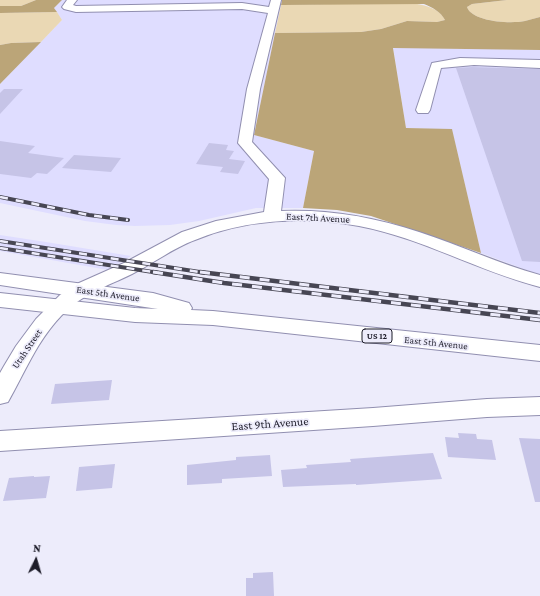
<!DOCTYPE html>
<style>
body{margin:0}
#map{position:relative;width:540px;height:596px;overflow:hidden;background:#edecfb;font-family:"Crimson Pro",serif}
canvas{display:block}
.north{position:absolute;left:16px;top:540px;width:40px;height:40px;-webkit-text-stroke:3px #edecfb;paint-order:stroke;rotate:5deg;font-size:11px;font-weight:700;line-height:16px;text-align:center;color:#1d1c29}
.north::after{content:'';display:block;margin:auto;width:14px;height:18px;background:#1d1c29;clip-path:polygon(50% 0,100% 100%,50% 72%,0 100%)}
</style>
<div id="map">
<canvas width="540" height="596"></canvas>
<div class="north">N</div>
</div>
<script>
const ctx = document.querySelector('canvas').getContext('2d');
ctx.lineJoin = 'round';
function fill(path, color) { ctx.fillStyle = color; ctx.fill(path, 'evenodd'); }
function strokePath(path, color, width, dash) { ctx.strokeStyle = color; ctx.lineWidth = width; ctx.lineCap = dash ? 'butt' : 'round'; ctx.setLineDash(dash || []); ctx.stroke(path); }
function write(font, color, halo, rows, align = 'center') {
  ctx.font = font + ' "Crimson Pro",serif'; ctx.lineWidth = 3.5; ctx.setLineDash([]); ctx.textBaseline = 'middle'; ctx.strokeStyle = halo; ctx.fillStyle = color; for (const [text, x, y, turn = 0] of rows) {
    ctx.save(); ctx.translate(x, y); ctx.rotate((+turn || 0) * Math.PI / 180); ctx.textAlign = isNaN(turn) ? turn : align; if (halo) ctx.strokeText(text, 0, 0); ctx.fillText(text, 0, 0); ctx.restore();
  }
}
const built = new Path2D(`
 M62,0H282L254,135L314,151L303,208H256L199,221L170,225L135,226L116,225L85,221L0,203V84L62,20L54,8Z
 M393,47L540,50V274L532,272L481,253L452,130L406,128Z
 M0,235L46,242L131,256L108,270L0,251Z`);
const green = new Path2D(`
 M0,0H36L21,6H0Z
 M507,0H540V17C535,18 530,20 525,21C511,24 472,22 467,7L472,4Z
 M380,3C399,3 435,0 445,20L437,22L407,21L381,29L361,32L275,33L281,5Z
 M57,12L62,20L41,42L11,43L0,45V13Z`);
const forest = new Path2D(`
 M36,0H62L54,8L57,12L0,13V6H21Z
 M282,0H507L472,4L467,7C472,22 511,24 525,21C530,20 535,18 540,17V50L393,48L406,128L452,129L481,253L371,216L337,210L303,208L314,151L254,135L275,33L361,32L381,29L407,21L437,22L445,20C441,12 432,7 424,4L281,5Z
 M41,42L0,84V45L11,43Z`);
const building = new Path2D(`
 M472,67L540,69V262L522,261L456,68Z
 M4,89H23L0,114V93Z
 M0,141L35,146L28,153L64,158L47,174L37,173L31,178L0,174Z
 M209,143L228,145L226,150L234,151L229,159L245,161L238,174L220,172L223,167L196,164Z
 M74,155L121,158L111,172L62,168Z
 M112,380L109,400L51,404L55,384Z
 M458,433L476,434L477,439L492,440L496,460L448,457L445,437L459,438Z
 M519,438L540,439V502H535Z
 M433,453L442,479L356,485V484L283,487L281,470L307,468L306,465L351,462L350,459Z
 M270,455L272,476L222,479V483L187,485V465L236,460V457Z
 M115,464L112,488L76,491L79,467Z
 M34,476V477L50,476L46,498L3,501L9,478Z
 M273,572L274,596H246V578H253V573Z`);
const minor = new Path2D(`
 M67,0H77L73,5L76,6L242,3L269,7L271,0H281L260,89L252,142L285,178L281,211C329,209 374,217 419,232C460,245 499,264 540,275V287C478,271 422,238 359,226C305,216 246,219 195,240C173,248 154,263 132,274C106,287 83,293 61,316C37,341 25,372 8,402L0,404V373L4,366L16,346L36,319L60,295L79,283L124,263L182,232L216,221L264,212L269,179L238,143L247,89L268,13L242,9L76,12L64,9L62,7Z
 M460,58L540,60V68L474,65L441,68L430,110L428,113H418L416,110L432,63Z
 M540,397V415L487,417L373,426L0,451V431L373,408L487,399Z`);
const major = new Path2D(`
 M0,273L153,293L189,303L192,308L191,310L213,311L540,345V361L213,325L135,322L0,307V293L135,308L158,309L0,285Z`);
const railFar1 = new Path2D(`
 M0,197L89,215L128,220
 M0,241L206,273
 M0,248L159,273`);
const rail = new Path2D(`
 M153,272L224,283L540,320
 M200,272L540,313`);
const shields = [
 [377,336,30]
];
const shieldNames = [
 ["US 12",377,336]
];
const streetNames = [
 ["East 7th Avenue",318,218,3],
 ["East 5th Avenue",108,294,8],
 ["East 5th Avenue",436,343,6],
 ["Utah Street",27,349,-56]
];
const nearStreetnames = [
 ["East 9th Avenue",270,424,-4]
];
fill(built, '#dfddff');
fill(green, '#ead8b4');
fill(forest, '#bba578');
fill(building, '#c6c4e7');
strokePath(minor, '#918fb0', 2);
strokePath(major, '#918fb0', 2);
fill(minor, '#fff');
fill(major, '#fff');
strokePath(railFar1, '#474653', 4);
strokePath(rail, '#474653', 4.5);
strokePath(railFar1, '#edecfb', 2.5, [8]);
strokePath(rail, '#edecfb', 3, [10]);
for (const [x, y, w] of shields) { const box = new Path2D(); box.roundRect(x - w / 2, y - 7, w, 14, 3); ctx.fillStyle = '#edecfb'; ctx.fill(box); strokePath(box, '#1d1c29', 1); }
write('bold 9px', '#1d1c29', null, shieldNames);
write('10px', '#1d1c29', '#edecfb', streetNames);
write('12px', '#1d1c29', '#edecfb', nearStreetnames);
</script>
